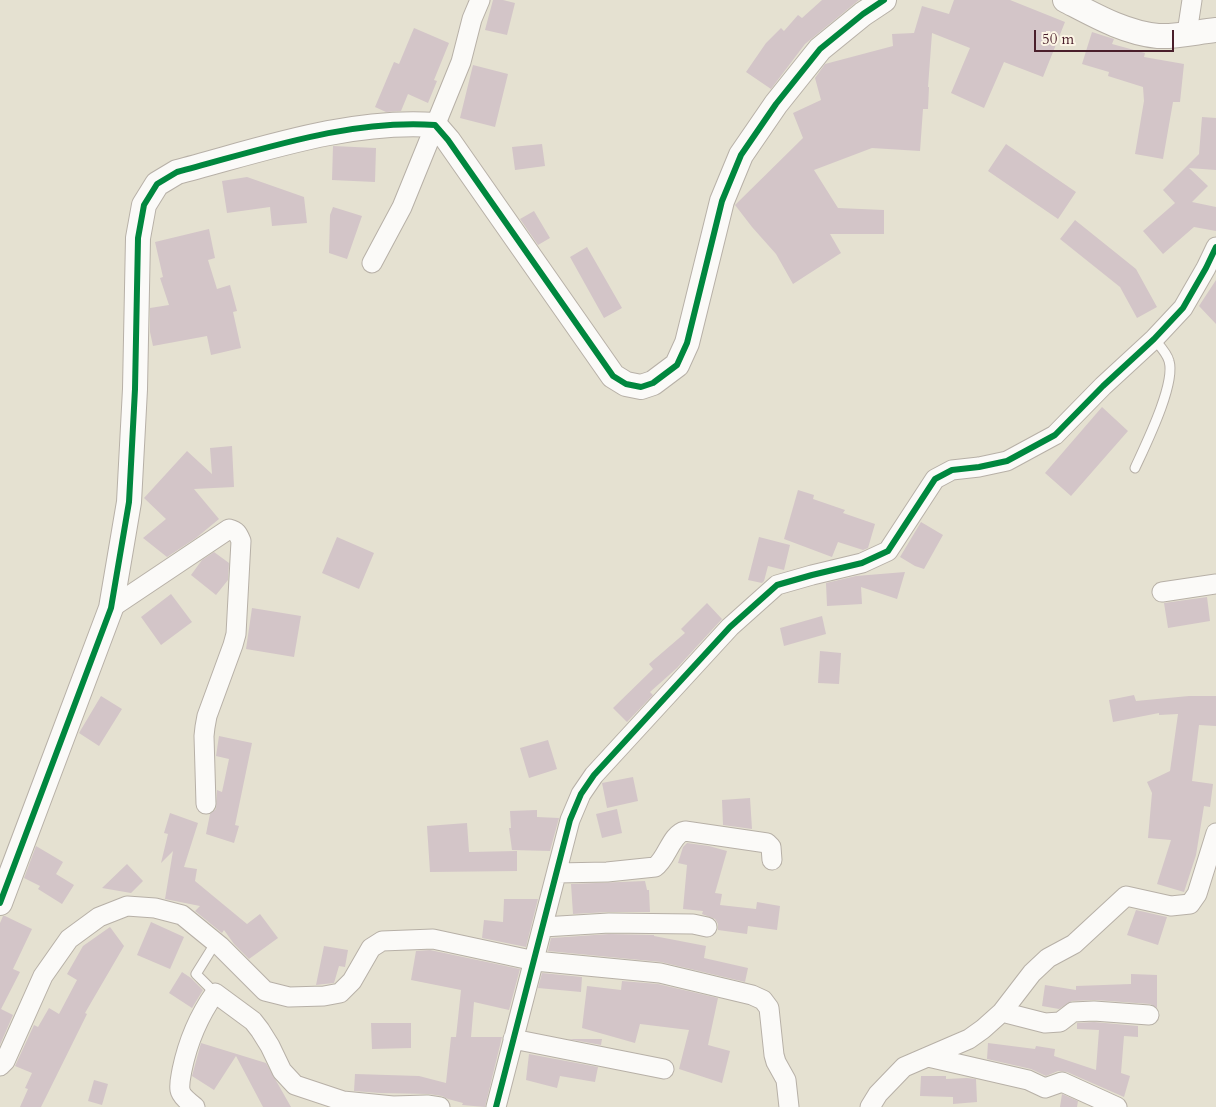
<!DOCTYPE html>
<style>
body{margin:0}
#map{position:relative;width:1216px;height:1107px;overflow:hidden;background:#e5e1d1;font-family:Cardo,serif}
canvas{display:block}
.scale{position:absolute;left:1034px;top:30px;width:140px;height:22px;box-sizing:border-box;border:2px solid #4a1f2b;border-top:0;padding-left:6px;font-size:15px;line-height:18px;white-space:nowrap;color:#4a1f2b;-webkit-text-stroke:4px #fcf5e5;paint-order:stroke}
</style>
<div id="map">
<canvas width="1216" height="1107"></canvas>
<div class="scale">50 m</div>
</div>
<script>
const ctx = document.querySelector('canvas').getContext('2d');
ctx.lineJoin = 'round';
function fill(path, color) { ctx.fillStyle = color; ctx.fill(path, 'evenodd'); }
function strokePath(path, color, width, dash) { ctx.strokeStyle = color; ctx.lineWidth = width; ctx.lineCap = dash ? 'butt' : 'round'; ctx.setLineDash(dash || []); ctx.stroke(path); }
const building = new Path2D(`
 M493,0H503L515,3L507,35L485,30Z
 M822,0H859L805,44L771,89L746,72L766,43L781,28L784,31L798,15L802,18Z
 M954,0H1010L1065,22L1043,77L1004,62L984,108L951,93L970,48L932,33L928,87H929L928,109H923L920,151L872,148L814,170L838,208L884,210V234H830L841,253L793,284L776,254L752,227L735,205L736,204L803,138L793,113L821,100L815,78L825,64L893,46L892,34L914,33L922,6L949,14Z
 M414,28L449,43L434,80L437,81L428,103L408,94L401,111L386,112L375,107L394,62L399,64Z
 M1092,32L1114,39L1112,44L1145,53L1144,57L1184,64L1180,102H1173L1163,159L1135,154L1144,101L1143,87L1108,76L1109,72L1082,64Z
 M473,65L508,74L495,127L460,118Z
 M1202,117L1216,118V170L1189,168L1208,186L1192,202L1216,207V231L1194,227L1163,254L1143,231L1175,203L1163,190L1199,154Z
 M542,144L545,166L515,170L512,147Z
 M1006,144L1076,192L1058,219L988,171Z
 M333,146L376,148L375,182L332,180Z
 M247,177L304,197L307,223L272,226L270,207L227,213L222,181Z
 M333,207L362,216L347,259L329,253L330,215Z
 M534,211L550,238L538,245L520,219Z
 M1075,220L1136,269L1157,307L1137,318L1120,287L1060,239Z
 M209,229L215,258L208,260L217,289L230,285L237,311L233,312L241,348L211,355L207,336L153,346L150,332V308L169,305L160,278L163,277L155,242Z
 M587,247L622,308L604,318L570,257Z
 M1216,280V324L1199,306Z
 M1102,407L1128,431L1071,496L1045,473Z
 M232,446L234,487L194,489L219,519L196,538L167,557L143,538L166,519L144,498L187,451L212,474L210,448Z
 M798,490L814,495L813,499L845,510L843,513L875,524L868,548L863,550L838,542L832,557L784,539Z
 M921,522L943,535L924,569L915,566L900,557Z
 M337,537L374,553L359,589L322,573Z
 M759,537L790,545L784,570L768,566L764,581L762,583L748,580Z
 M214,552L229,563L228,580L216,595L191,575L202,560Z
 M905,572L897,599L861,587L862,604L827,606L826,583L856,576Z
 M171,594L192,622L161,645L141,617Z
 M1207,597L1210,621L1168,628L1164,603Z
 M707,603L722,619L677,668L650,692L653,695L627,722L613,708L653,669L649,664L685,633L681,629Z
 M252,608L301,616L294,657L246,649Z
 M822,616L826,634L784,646L780,628Z
 M820,651L841,653L839,684L818,683Z
 M1134,695L1136,701L1189,696H1216V726L1199,725L1192,781L1213,784L1210,807L1204,806L1196,855L1184,892L1157,884L1171,840L1148,838L1152,793L1147,782L1170,771L1178,714L1159,715V713L1113,722L1109,700Z
 M101,696L122,709L99,746L79,733Z
 M219,736L252,743L235,825L239,826L234,843L206,834L210,814L216,809L217,790L222,792L229,759L216,756Z
 M548,740L557,769L529,778L520,748Z
 M633,777L638,801L607,808L602,783Z
 M750,798L752,829L723,825L722,800Z
 M617,809L622,833L602,838L596,814Z
 M537,810V817L559,818L550,851L512,850L509,828H511L510,811Z
 M170,813L198,823L184,867L197,869L195,881L247,924L260,914L278,938L249,959L234,944L224,930L222,933L195,911L200,906L165,899L173,851L161,863L168,834L164,833Z
 M467,823L469,852L517,851V871L430,872L427,826Z
 M687,843L709,846L727,851L715,893L722,894L720,905L756,909L757,902L780,906L777,930L748,926L747,934L718,930V924L715,919L702,914L703,911L683,909L687,865L678,863L683,847Z
 M36,846L63,862L56,874L74,885L62,904L38,889L40,886L24,878Z
 M127,864L143,881L131,893L102,888Z
 M645,881L647,890H649L650,912H608L573,914L571,884Z
 M504,899H538L526,947L482,938L484,920L503,922Z
 M1136,910L1167,917L1158,945L1127,935Z
 M3,916H5L32,929L13,969L20,972L1,1009L13,1015L0,1045V923Z
 M151,922L184,937L170,969L137,955Z
 M110,927L124,946L85,1013L87,1014L41,1107H20L28,1089L25,1088L32,1073L15,1066L34,1025L38,1027L49,1008L59,1014L77,980L67,974L83,946Z
 M609,934L654,935V936L706,946L704,958L748,968L745,982L661,962L548,951L551,938Z
 M324,946L348,950L345,967L339,966L334,983L316,985Z
 M430,950L520,969L509,1010L474,1002L471,1037H502L485,1107L462,1105L463,1103L448,1099L442,1096L429,1094L380,1093L354,1091L355,1074L419,1076L446,1083L451,1037H456L461,990L411,980L416,951Z
 M182,972L191,978L203,990L192,1008L169,993Z
 M542,973L582,977L581,992L538,988Z
 M1131,974L1157,975V1008L1150,1004L1095,1000L1072,1001L1059,1009L1042,1006L1045,985L1076,990V986L1131,984Z
 M622,981L658,984L718,998L708,1045L730,1051L722,1083L679,1069L689,1030L640,1024L635,1043L582,1028L587,986L621,990Z
 M1094,1022L1138,1026V1037L1124,1036L1121,1073L1130,1076L1124,1097L1067,1072L1058,1071L1046,1076L1031,1069L987,1059L988,1043L1035,1049L1036,1046L1055,1049L1054,1056L1096,1070L1099,1030L1077,1029V1023Z
 M371,1023H411V1048L372,1049Z
 M568,1039H602L601,1045Z
 M201,1043L266,1063L291,1107H263L236,1056L214,1090L192,1076Z
 M529,1054L598,1067L595,1082L560,1076L557,1088L526,1080Z
 M921,1076H946V1079L967,1078L976,1079L977,1102L953,1104V1097L920,1096Z
 M94,1080L108,1084L102,1105L88,1101Z
 M1062,1094L1078,1101L1077,1107H1060Z`);
const service = new Path2D(`
 M1135,468C1145,446 1176,384 1169,361C1167,353 1159,345 1154,339
 M215,993L196,974L216,942`);
const minor = new Path2D(`
 M1187,33L1192,0
 M372,263L402,207L461,62L472,19L480,0
 M1162,592L1216,584
 M111,608L229,529C237,531 238,534 241,541L236,634L233,645L207,716L205,727L204,736L206,804
 M557,873L607,872L655,867C667,859 671,834 685,831L767,843L771,847L772,860
 M543,927L609,923L693,924L707,927
 M1002,1012L1045,1023L1060,1022L1073,1012L1094,1011L1149,1015
 M513,1039L664,1069
 M928,1057L1028,1080L1045,1088L1062,1082L1117,1107
 M0,1066L5,1061L43,976L69,939L99,917L127,906L155,908L182,915L220,946L265,991L289,997L324,996L340,993L352,981L371,948L382,941L433,939L535,961L660,973L752,995L763,1000L769,1008L774,1055L776,1062L786,1080L789,1107
 M195,1107C190,1103 181,1096 180,1090C179,1083 181,1076 182,1070C188,1041 198,1017 215,993L253,1021L260,1030L270,1046L282,1071L295,1085L343,1101L393,1106L427,1105L440,1107
 M496,1107L570,820L581,794L594,775L730,627L777,585L812,575L862,563L888,551L935,479L952,470L979,467L1007,461L1055,435L1103,386L1154,339L1183,308L1206,268L1216,247
 M870,1107L878,1094L904,1067L955,1045L969,1039L983,1029L1002,1012L1032,973L1048,958L1074,944L1126,896L1171,906L1190,904L1197,894L1216,833`);
const tertiary = new Path2D(`
 M1065,0C1094,15 1125,33 1158,36C1177,37 1197,32 1216,30
 M0,903L111,608L129,502L135,389L138,238L144,205L157,184L177,172C261,150 348,119 435,125L448,140L613,376L626,384L641,387L653,383L677,365L687,343L722,201L741,155L776,104L820,49L863,14L884,0`);
const cycleway = new Path2D(`
 M0,903L111,608L129,502L135,389L138,238L144,205L157,184L177,172C261,150 348,119 435,125L448,140L613,376L626,384L641,387L653,383L677,365L687,343L722,201L741,155L776,104L820,49L863,14L884,0
 M496,1107L570,820L581,794L594,775L730,627L777,585L812,575L862,563L888,551L935,479L952,470L979,467L1007,461L1055,435L1103,386L1154,339L1183,308L1206,268L1216,247`);
fill(building, '#d3c5c8');
strokePath(service, '#b7b0a7', 11);
strokePath(minor, '#b7b0a7', 21);
strokePath(tertiary, '#b7b0a7', 26);
strokePath(service, '#fbfaf8', 9);
strokePath(minor, '#fbfaf8', 19);
strokePath(tertiary, '#fbfaf8', 24);
strokePath(cycleway, '#00873e', 6);
</script>
